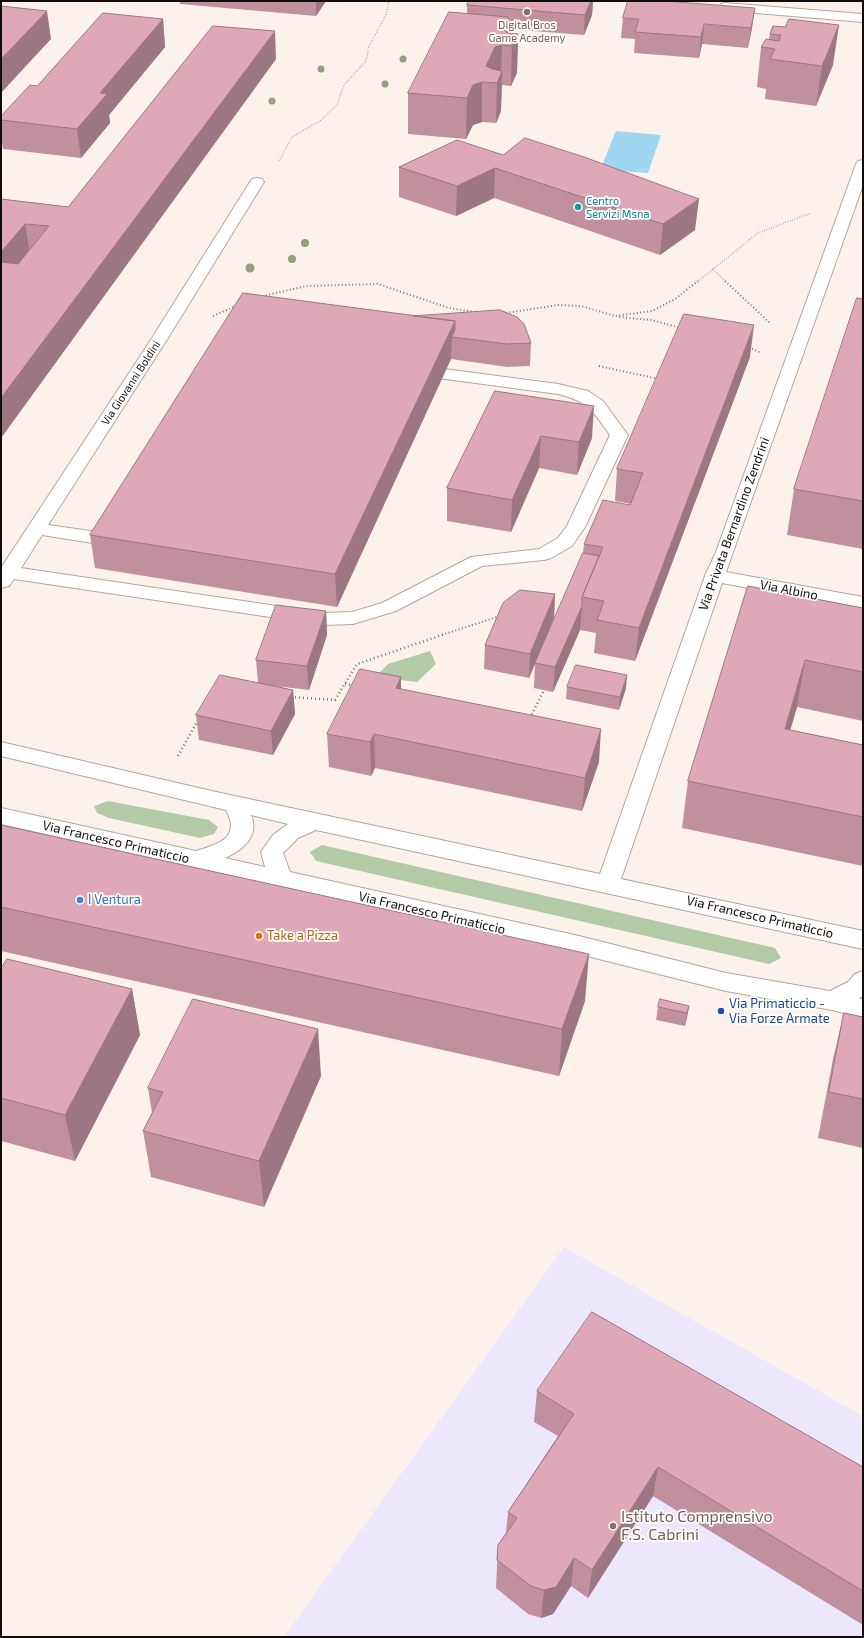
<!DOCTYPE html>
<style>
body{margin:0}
#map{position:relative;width:864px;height:1638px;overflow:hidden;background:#fdf2eb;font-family:"Exo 2",sans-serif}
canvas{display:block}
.frame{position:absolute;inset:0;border:2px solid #110d0b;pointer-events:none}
</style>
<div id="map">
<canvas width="864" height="1638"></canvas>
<div class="frame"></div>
</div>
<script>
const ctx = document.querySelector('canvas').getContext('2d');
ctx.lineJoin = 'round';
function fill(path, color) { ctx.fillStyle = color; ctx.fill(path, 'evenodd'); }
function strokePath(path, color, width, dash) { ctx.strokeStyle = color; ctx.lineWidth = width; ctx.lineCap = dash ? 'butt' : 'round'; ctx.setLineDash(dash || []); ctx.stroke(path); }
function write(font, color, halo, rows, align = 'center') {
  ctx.font = font + ' "Exo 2",sans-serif'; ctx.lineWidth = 3.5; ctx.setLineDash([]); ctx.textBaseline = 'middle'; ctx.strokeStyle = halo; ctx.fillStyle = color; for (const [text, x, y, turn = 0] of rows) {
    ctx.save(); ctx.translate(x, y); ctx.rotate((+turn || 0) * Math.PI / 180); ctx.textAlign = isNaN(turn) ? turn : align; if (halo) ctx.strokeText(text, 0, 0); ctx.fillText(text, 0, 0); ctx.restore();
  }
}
const education = new Path2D(`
 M564,1247L863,1416V1637H284Z`);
const green = new Path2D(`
 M430,651L436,664L417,682L375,677L388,664Z
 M108,801L209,820L218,827L214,834L200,838L109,818L97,813L94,806Z
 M322,845L775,948L781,958L769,964L316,861L310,852Z`);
const water = new Path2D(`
 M616,131L661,135L648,173L600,170Z`);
const pathFar2 = new Path2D(`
 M279,161L292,137L320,121L337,105L344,85L366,61L369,46L386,15L389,1
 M713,269L726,282
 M697,282L758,233L811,213`);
const pathFar1 = new Path2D(`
 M725,281L771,324
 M259,297L306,286L378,284L449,308L475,312
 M506,313L558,305L581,306L615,316L652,311L675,299L698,281
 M213,316L238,305
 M619,317L651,320L681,328
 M749,347L761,353
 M599,366L659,379
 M442,635L500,616`);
const path = new Path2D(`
 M345,684L355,686
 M291,697L335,700L357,664L445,634
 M530,718L544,690
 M178,756L198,720`);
const minor = new Path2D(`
 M725,3L863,14V22L721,10L719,7L721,4Z
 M863,160V185L726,572L863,597V609L722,583L621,879L863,931V949L316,830L298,838L283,853L290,872L579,936L726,973L830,991L848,982L855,974L863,971V996L859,998L863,1000V1018L832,1010L726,991L579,954L1,824V808L196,851C219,844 241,838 226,810L1,756V742L216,792L600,874L705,576L716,552L856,164L858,161ZM251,815L288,824L273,835L261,852L265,867L225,858C243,850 260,836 251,815Z
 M257,178L262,179L264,182L168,338L48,525L112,534L119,536L121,540L119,544L112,546L42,535L21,568L324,613L352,612L382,603L471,557L539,549L558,538L567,526L610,435C592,410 589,402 558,394L438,378L436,374L438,370L444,369L558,384L588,391L603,401L625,431L628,435L585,527L572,546L551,558L544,560L482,566L396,611L353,624L324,625L14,579L9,586L1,588V568L152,338L250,182L252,179Z`);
const trees = [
 [403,59,3.5],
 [321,69,3.5],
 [385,84,3.5],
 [272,101,3.5],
 [305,243,4],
 [292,259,4],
 [250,268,4.5]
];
const wall = new Path2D(`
 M180,1H326L316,16L180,4Z
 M469,1H593L592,15L584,35L508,29V33L518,34L517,73L511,86L502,85L501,111L496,123L482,122L473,125L466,139L408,134V93L467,13V5Z
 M623,18L752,28L748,48L702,44L699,58L634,53L635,39L621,38Z
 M163,19L165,47L109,115L110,123L81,158L3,149L1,138V116L37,86Z
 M773,26L833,65L816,106L765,99L766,89L757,87L761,47L769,39L770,34Z
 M276,59L1,438V199L68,207Z
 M457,140L695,230L660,255L494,198L456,216L399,197V167Z
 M243,293L531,343L530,366L507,367L451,359L337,607L95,568L90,535Z
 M863,299V549L787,535L794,489Z
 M750,357L635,661L594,653L596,633L580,630L553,692L534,688L535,663L583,553L584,544L631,504L615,501L617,469Z
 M495,391L592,438L577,475L539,468L511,532L447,521V488Z
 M748,586L863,608V721L797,707L790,730L863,745V866L682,828L688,781Z
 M555,594L554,618L529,678L484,669L485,645Z
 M326,611L327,635L309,690L275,686L293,690L295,714L273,755L199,740L196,715L258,683L256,660Z
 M401,677V689L599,762L582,811L375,768L371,776L329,767L327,734Z
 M567,687L626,688L619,710L566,699Z
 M1,825L585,1001L559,1076L1,951Z
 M1,969L132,989L140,1035L75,1161L1,1141Z
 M689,1006L685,1026L656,1020L658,1007Z
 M844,1013L863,1017V1148L818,1138L833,1059Z
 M321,1076L264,1207L151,1177L143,1131L152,1113L148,1088Z
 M537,1391L863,1467V1625L653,1496L588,1598L571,1586L553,1614L541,1618L528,1614L496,1588L498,1545L506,1533L508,1512L558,1436L534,1422Z`);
const shadedWall = new Path2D(`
 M316,1H326L316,16Z
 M591,1H593L592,15L584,35L585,15Z
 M755,8L752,28L748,48L751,28Z
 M47,11L51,39L1,93V59Z
 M508,17L507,46L503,29Z
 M163,19L165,47L109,115L110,123L81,158L77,129L100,93Z
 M704,24L702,44L699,58L701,37Z
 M839,25L833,65L816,106L822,66Z
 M275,31L276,59L1,438V398Z
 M518,34L517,73L511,86L512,46Z
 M502,45L501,74L502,71L501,111L496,123L497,83L486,66L495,47Z
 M482,82V122L473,125L466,139L467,98L473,85Z
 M495,168L494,198L456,216L457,186Z
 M699,199L695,230L660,255L663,224Z
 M25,224L30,254L1,289V252Z
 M455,321V337H452L451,359L337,607L335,574Z
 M754,325L750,357L635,661L639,628Z
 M594,406L592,438L577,475L579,442Z
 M541,436L539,468L511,532L512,500Z
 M555,594L554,618L529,678L530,654Z
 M582,606L580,630L553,692L555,667Z
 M326,611L327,635L309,690L307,666Z
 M805,660L797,707L777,776L785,729Z
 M627,675L626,688L619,710L620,697Z
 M401,677V711L396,688Z
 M293,690L295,714L273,755L271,731Z
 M601,729L599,762L582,811L585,778Z
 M374,734L375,768L371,776L370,742Z
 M589,954L585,1001L559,1076L562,1029Z
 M132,989L140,1035L75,1161L65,1115Z
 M689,1006L687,1018L685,1026L687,1013Z
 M318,1029L321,1076L264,1207L259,1161Z
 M658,1467L653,1496L588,1598L592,1570Z
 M574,1558L571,1586L553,1614L541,1618L544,1590Z`);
const building = new Path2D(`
 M469,1H591L585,15L467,5Z
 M628,1H665L755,8L751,28L704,24L701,37L635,32L639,19L623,18Z
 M1,6L47,11L1,59Z
 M449,12L508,17L503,29L508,33L518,34L512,46L502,45L495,47L486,66L492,69L502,71L497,83L482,82L473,85L467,98L408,93Z
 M103,13L163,19L100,93L107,94L77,129L1,120V116L30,85L37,86Z
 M789,19L839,25L822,66L770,59L775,49L761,47L766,39L779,41L781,35L770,34L773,26L785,27Z
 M213,26L275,31L1,398V262L18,264L49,226L25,224L1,252V199L68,207Z
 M525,138L584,157L699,199L663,224L495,168L457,186L399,167L457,140L503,155Z
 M243,293L455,321L335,574L90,535Z
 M857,298L863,299V501L794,489Z
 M500,310L517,317L524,324L531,343L508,344L452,337L455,330V321L413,316Z
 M684,314L754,325L639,628L597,620L604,601L582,597L603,547L584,544L603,500L630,505L643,473L617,469Z
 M495,391L594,406L579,442L541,436L512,500L447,488Z
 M583,553L599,556L582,597V606L555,667L535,663Z
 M748,586L863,608V672L805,660L785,729L863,745V817L688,781Z
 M520,590L555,594L530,654L485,645L503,603Z
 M276,605L326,611L307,666L256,660Z
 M576,665L627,675L620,697L567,687Z
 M360,669L401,677L396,688L601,729L585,778L374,734L370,742L327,734Z
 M220,675L293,690L271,731L196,715Z
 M1,825L589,954L562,1029L1,907Z
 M7,959L132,989L65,1115L1,1098V969Z
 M193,999L318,1029L259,1161L143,1131L163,1092L148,1088Z
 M660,999L689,1006L687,1013L658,1007Z
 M844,1013L863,1017V1099L829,1092Z
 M592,1312L863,1467V1591L658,1467L592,1570L574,1558L556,1587L544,1590L531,1586L497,1560L498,1545L517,1518L508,1512L574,1414L537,1391Z`);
const markers = [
 [527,12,4,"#8d6e63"],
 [578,207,4,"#0f9aa8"],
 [80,900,4,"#3f7fe0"],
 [259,936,4,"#e8710a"],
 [721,1011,4,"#1a4fb4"],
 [613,1526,4,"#8d6e63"]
];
const farEducationnames = [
 ["Digital Bros",527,25],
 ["Game Academy",527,38]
];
const farCulturenames = [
 ["Centro",586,201],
 ["Servizi Msna",586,214]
];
const farStreetnames = [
 ["Via Giovanni Boldini",131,383,-57]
];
const streetNames = [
 ["Via Privata Bernardino Zendrini",734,524,-70],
 ["Via Albino",789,590,11],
 ["Via Francesco Primaticcio",116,842,13],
 ["Via Francesco Primaticcio",432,913,13],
 ["Via Francesco Primaticcio",760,917,13]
];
const shopNames = [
 ["I Ventura",88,900]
];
const foodNames = [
 ["Take a Pizza",267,936]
];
const transitNames = [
 ["Via Primaticcio -",729,1004],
 ["Via Forze Armate",729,1019]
];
const nearEducationnames = [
 ["Istituto Comprensivo",621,1517],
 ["F.S. Cabrini",621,1535]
];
fill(education, '#ece7fd');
fill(green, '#b3caa6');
fill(water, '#9fd7f1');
strokePath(minor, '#b1a6a0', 2);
strokePath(pathFar2, '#7c7571', 1.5, [0.5, 2]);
strokePath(pathFar1, '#7c7571', 2, [1, 2.5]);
strokePath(path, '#7c7571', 2.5, [1, 3]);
fill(minor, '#fff');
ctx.fillStyle = '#92a17c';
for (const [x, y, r] of trees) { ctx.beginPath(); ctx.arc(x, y, r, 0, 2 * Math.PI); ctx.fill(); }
fill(wall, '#c0909f');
fill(shadedWall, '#9c7682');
fill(building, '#dfa8b9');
strokePath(building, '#9c7682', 1);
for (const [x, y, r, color] of markers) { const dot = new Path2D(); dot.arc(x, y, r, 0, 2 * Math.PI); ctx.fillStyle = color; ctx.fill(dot); strokePath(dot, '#fff', 1.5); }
write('11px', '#785e54', '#fff', farEducationnames);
write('11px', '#0d838f', '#fff', farCulturenames, 'left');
write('11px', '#110d0b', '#fff', farStreetnames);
write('13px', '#110d0b', '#fff', streetNames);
write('13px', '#366cbe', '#fff', shopNames, 'left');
write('13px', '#c56008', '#fff', foodNames, 'left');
write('13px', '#164399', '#fff', transitNames, 'left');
write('16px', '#785e54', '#fff', nearEducationnames, 'left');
</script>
